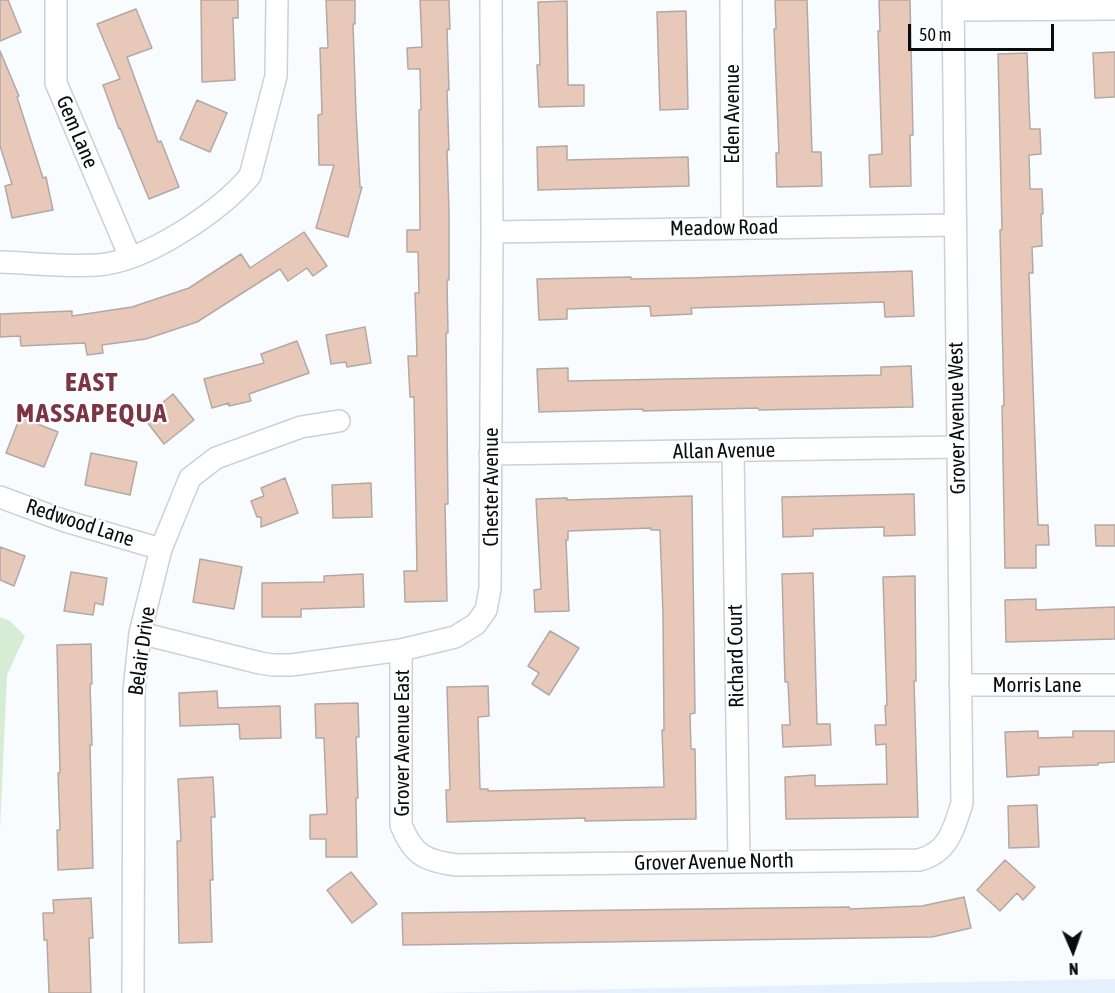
<!DOCTYPE html>
<style>
body{margin:0}
#map{position:relative;width:1115px;height:993px;overflow:hidden;background:#f9fcff;font-family:"Asap Condensed",sans-serif}
canvas{display:block}
.north{position:absolute;left:1043px;top:921px;width:60px;height:60px;-webkit-text-stroke:4px #fff;paint-order:stroke;rotate:178deg;font-size:16px;font-weight:700;line-height:24px;text-align:center;color:#0a0c0e}
.north::after{content:'';display:block;margin:auto;width:21px;height:27px;background:#0a0c0e;clip-path:polygon(50% 0,100% 100%,50% 72%,0 100%)}
.scale{position:absolute;left:908px;top:24px;width:146px;height:27px;box-sizing:border-box;border:3px solid #0a0c0e;border-top:0;padding-left:8px;font-size:18px;line-height:21px;white-space:nowrap;color:#0a0c0e;-webkit-text-stroke:4px #fff;paint-order:stroke}
</style>
<div id="map">
<canvas width="1115" height="993"></canvas>
<div class="north">N</div>
<div class="scale">50 m</div>
</div>
<script>
const ctx = document.querySelector('canvas').getContext('2d');
ctx.lineJoin = 'round';
function fill(path, color) { ctx.fillStyle = color; ctx.fill(path, 'evenodd'); }
function strokePath(path, color, width, dash) { ctx.strokeStyle = color; ctx.lineWidth = width; ctx.lineCap = dash ? 'butt' : 'round'; ctx.setLineDash(dash || []); ctx.stroke(path); }
function write(font, color, halo, rows, align = 'center') {
  ctx.font = font + ' "Asap Condensed",sans-serif'; ctx.lineWidth = 4.5; ctx.setLineDash([]); ctx.textBaseline = 'middle'; ctx.strokeStyle = halo; ctx.fillStyle = color; for (const [text, x, y, turn = 0] of rows) {
    ctx.save(); ctx.translate(x, y); ctx.rotate((+turn || 0) * Math.PI / 180); ctx.textAlign = isNaN(turn) ? turn : align; if (halo) ctx.strokeText(text, 0, 0); ctx.fillText(text, 0, 0); ctx.restore();
  }
}
const built = new Path2D(`
 M1115,979V993H424Z`);
const green = new Path2D(`
 M0,617L10,621L25,636L7,675L0,830Z`);
const building = new Path2D(`
 M0,0H8L21,32L0,41Z
 M201,0H238V18H233L235,80L202,82Z
 M326,0H355V24H353L356,113L360,187H362L348,237L316,228L334,165H319L318,115L322,114L320,48H328Z
 M420,0H449L450,29H447L449,90H447L449,150H447L449,211V280H447L448,333H446L448,504H445L447,601L405,602L404,571H417L414,397H410L408,356H417L415,293H419L418,252H407V230H420L419,110H421L420,69H408L407,48L422,47Z
 M775,0H807L812,152H821L822,186L777,187L776,153H779L774,29H776Z
 M879,0H910L913,135H910L911,186L870,187L869,155L882,154L878,31H880Z
 M567,1L568,85H584V106L539,107L537,65H540L538,2Z
 M136,9L152,48L127,57L158,142L161,141L179,187L149,199L120,128L119,129L103,85L120,79L97,24Z
 M686,11L688,109L660,110L657,12Z
 M0,51L19,96L17,97L43,178L46,177L53,210L12,218L5,186L12,184L0,146Z
 M1115,52V97L1095,98L1093,53Z
 M1027,53L1030,129H1040L1041,154L1029,155L1030,189H1042L1043,214H1041L1042,246L1032,247L1033,273H1029L1038,525H1048L1049,545H1036V568H1005L1002,406H1004L1000,230H1002L998,54Z
 M197,100L227,113L210,152L180,139Z
 M567,146V160L688,157L689,186L538,190L537,147Z
 M304,232L327,266L313,276L307,268L288,281L280,269L197,322L146,339L102,345L103,353L87,355L85,343L21,346L20,336L0,337V314L72,311V316L132,307L189,288L241,254L250,268Z
 M912,271L914,316L885,317L884,302L691,308L692,314L651,316L650,306L567,309V319L539,320L537,279L631,277V279L690,278Z
 M365,327L371,363L347,367L346,362L331,364L326,335Z
 M297,341L309,373L249,394L251,401L229,406V403L212,408L204,379L264,363L261,354Z
 M911,366L913,407L759,410L758,408L643,411V409L539,412L537,369L568,368V381L881,375V367Z
 M173,394L194,420L164,444L144,418Z
 M20,417L58,432L44,467L6,453Z
 M91,453L137,462L130,495L85,485Z
 M285,478L298,513L261,527V517H257L251,501L264,496L261,488Z
 M371,483L372,517L333,518L332,485Z
 M914,494L915,535L884,536V527L813,529V536L783,537L782,497Z
 M692,496L695,713L690,714L691,749H695L696,819L585,821V818L447,822L446,790H450L447,687L488,686L489,716L478,717L480,789H488V791L664,787L662,730H664L663,615L660,530H651V528L568,531V540H566L569,611L535,612L534,590L541,589L536,499L567,498V500Z
 M1095,525H1115V546H1096Z
 M0,547L25,556L14,586L0,580Z
 M200,559L242,567L234,609L193,602Z
 M71,572L107,578L103,605L95,603L93,615L64,611Z
 M813,573L817,724H830L831,745L783,747L782,725H790L788,682H785L782,574Z
 M363,574L364,607L301,609V617H262V583L324,582V576Z
 M915,576L916,681H914L918,817L786,819L785,777L815,775V786L887,784L886,744L876,745L875,725H886L885,706L887,705L883,577Z
 M1036,599V610L1115,607V639L1006,642L1005,600Z
 M550,631L579,648L549,695L532,684L539,673L528,666Z
 M91,644L92,684H90L92,745H90L93,868L58,870L57,830H60L58,773H60L57,645Z
 M217,691L218,708L280,706L281,738L240,739L239,724L180,726L179,693Z
 M358,703L359,737H356L358,798H356L357,857H326V839H310V815L327,814L324,738H316L315,704Z
 M1038,731V738L1073,737V731H1115V762L1098,763V765L1039,767V775L1007,777L1005,732Z
 M213,777L215,817H211L213,880H210L212,942L179,943L177,841H181L178,779Z
 M1037,805L1039,847L1009,848L1008,806Z
 M1005,860L1035,887L1023,900L1017,893L1000,911L977,890Z
 M351,872L377,904L352,923L327,890Z
 M964,897L971,928L932,937L403,945L402,913L849,907L850,909L922,906Z
 M91,898L93,938H89L91,993H49L47,940H44L43,913H54L53,900Z`);
const street = new Path2D(`
 M56,0V83L130,257
 M731,0L732,228
 M953,10L1115,9
 M492,232L955,225
 M0,262C32,263 65,267 97,265C146,262 219,212 250,176L276,76L277,0
 M733,451L739,861
 M490,454L957,447
 M0,497L65,521L161,549
 M140,633L260,663L273,665H291L401,650L455,637L476,624L486,610L490,589L492,232L491,0
 M401,650V825C413,855 425,861 457,865L919,860C948,853 954,829 962,803L953,0
 M960,685H1115
 M133,993L134,691L140,633L161,549L190,478L216,458L301,427L339,421`);
const streetNames = [
 ["Eden Avenue",732,114,-90],
 ["Gem Lane",77,132,67],
 ["Meadow Road",724,228,-1],
 ["Grover Avenue West",957,418,-91],
 ["Allan Avenue",724,451,-1],
 ["Chester Avenue",491,487,-90],
 ["Redwood Lane",80,523,18],
 ["Belair Drive",142,651,-82],
 ["Richard Court",736,656,-91],
 ["Morris Lane",1037,685],
 ["Grover Avenue East",402,743,-90],
 ["Grover Avenue North",714,862,-1]
];
const districtNames = [
 ["EAST",92,382],
 ["MASSAPEQUA",92,413]
];
fill(built, '#e4f0fd');
fill(green, '#d7ecd5');
fill(building, '#e7c8b9');
strokePath(building, '#b2a9a5', 1.5);
strokePath(street, '#cbd1d8', 24);
strokePath(street, '#fff', 21);
write('21px', '#0a0c0e', '#fff', streetNames);
ctx.letterSpacing = '1.5px';
write('bold 27px', '#7c3545', '#fff', districtNames);
ctx.letterSpacing = '0px';
</script>
